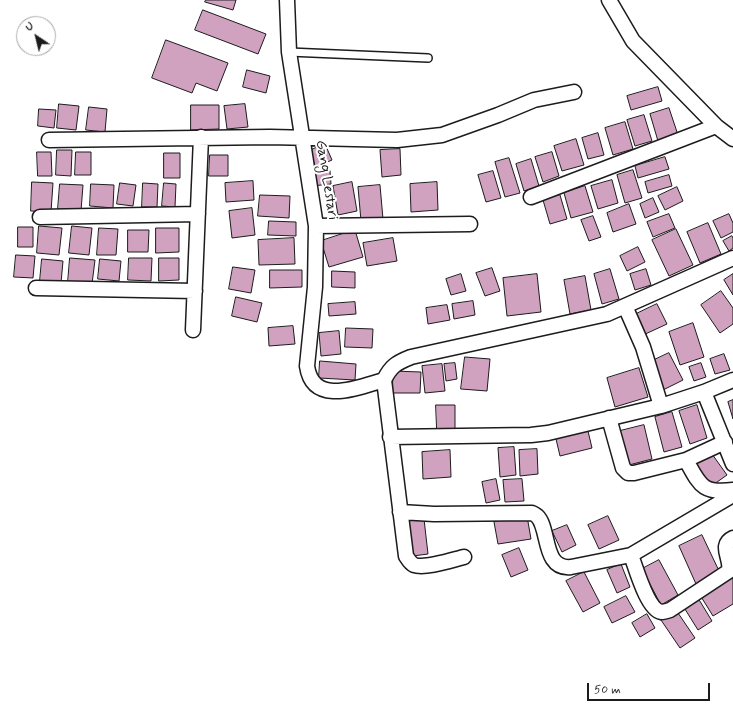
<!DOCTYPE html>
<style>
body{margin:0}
#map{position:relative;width:733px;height:717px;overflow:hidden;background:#fff;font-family:Mynerve,sans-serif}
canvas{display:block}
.north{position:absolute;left:16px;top:16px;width:40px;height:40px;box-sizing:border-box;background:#fff;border:1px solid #a4a4a4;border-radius:50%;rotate:325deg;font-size:11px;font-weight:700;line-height:16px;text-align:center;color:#1c1c1c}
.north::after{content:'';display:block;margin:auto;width:14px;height:18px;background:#1c1c1c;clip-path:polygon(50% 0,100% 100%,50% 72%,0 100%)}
.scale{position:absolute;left:587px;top:683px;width:123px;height:18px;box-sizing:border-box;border:2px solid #1c1c1c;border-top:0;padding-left:5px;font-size:12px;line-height:14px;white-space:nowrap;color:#1c1c1c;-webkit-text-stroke:3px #fff;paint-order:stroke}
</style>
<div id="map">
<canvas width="733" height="717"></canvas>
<div class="north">U</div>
<div class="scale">50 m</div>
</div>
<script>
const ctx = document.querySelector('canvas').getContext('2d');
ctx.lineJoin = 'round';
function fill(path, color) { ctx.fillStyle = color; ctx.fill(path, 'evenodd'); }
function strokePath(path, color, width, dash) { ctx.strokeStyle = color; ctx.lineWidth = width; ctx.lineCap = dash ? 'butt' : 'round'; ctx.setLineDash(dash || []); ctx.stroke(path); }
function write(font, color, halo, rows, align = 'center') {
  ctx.font = font + ' Mynerve,sans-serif'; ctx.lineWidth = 4; ctx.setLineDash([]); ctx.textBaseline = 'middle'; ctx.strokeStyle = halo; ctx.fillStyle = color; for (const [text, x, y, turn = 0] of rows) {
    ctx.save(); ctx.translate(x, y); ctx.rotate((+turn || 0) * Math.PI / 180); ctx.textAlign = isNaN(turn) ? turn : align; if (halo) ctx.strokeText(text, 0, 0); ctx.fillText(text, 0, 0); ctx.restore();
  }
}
const building = new Path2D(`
 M206,0H236L233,10L205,2Z
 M203,10L266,34L258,54L195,30Z
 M166,40L228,63L217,91L196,83L192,93L152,78Z
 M247,70L270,76L266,93L243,87Z
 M658,87L662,101L631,110L627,96Z
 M59,104L79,106L76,130L57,128Z
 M245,104L248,127L227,129L224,106Z
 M191,105H219V129L191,130Z
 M89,107L107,109L105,132L86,130Z
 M669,108L678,135L658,141L650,114Z
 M39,109L56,110L54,128L38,126Z
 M644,115L652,141L635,146L627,120Z
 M625,122L633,149L613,155L605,128Z
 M598,133L604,155L588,159L582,138Z
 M576,139L584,165L562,171L554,146Z
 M325,144L332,160L316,167L309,151Z
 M400,149L401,175L382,177L380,150Z
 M57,150H72L71,176L56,175Z
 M37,152H51L52,176H38Z
 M76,152H91V175H75Z
 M552,152L559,176L543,182L535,157Z
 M164,153H180V178H164Z
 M210,155H228V176H209Z
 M665,157L669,169L638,178L635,166Z
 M509,158L520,193L505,197L495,162Z
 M531,159L539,186L524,191L516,164Z
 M633,170L642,198L625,203L617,175Z
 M330,171L331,184L312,186L311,173Z
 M493,171L501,198L486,202L478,175Z
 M669,175L672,186L648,193L645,182Z
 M612,180L618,203L598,209L591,186Z
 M253,181L254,200L226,202L225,183Z
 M32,182L53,183L51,212L31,211Z
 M352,182L357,211L338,215L333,186Z
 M437,182L438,210L411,212L410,184Z
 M120,183L136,185L133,206L117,204Z
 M143,183L158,184L157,207H142Z
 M164,183L176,184L175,207L162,206Z
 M60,184L83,185L81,211L58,209Z
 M91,184L114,185L113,208L90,206Z
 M380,185L383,219L361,221L358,187Z
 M585,186L593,212L571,218L564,193Z
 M677,187L683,201L665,210L658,196Z
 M260,195L290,196L289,218L258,216Z
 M560,195L567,219L550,224L543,200Z
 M653,198L659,212L645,218L640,204Z
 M629,204L636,224L613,232L607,213Z
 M252,208L255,235L232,238L229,211Z
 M669,214L675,228L653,237L647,222Z
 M729,214L733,223V232L721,238L713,221Z
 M593,216L601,237L589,241L581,220Z
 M269,221L296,222V236L268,235Z
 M708,223L721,254L700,263L687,232Z
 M39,226L62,228L59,255L37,253Z
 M72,226L92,228L89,255L69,253Z
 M18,227H33V247H18Z
 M99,228L118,229L116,255H97Z
 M156,228H179V252L156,253Z
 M676,229L693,265L669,276L652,240Z
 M128,230H149L148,252H128Z
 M355,230L363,257L329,267L321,241Z
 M732,236L733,238V248L729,251L723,241Z
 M294,238L295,264L259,265L258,240Z
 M393,238L397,261L367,266L363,243Z
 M638,247L645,262L627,271L620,256Z
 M16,255L35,256L33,278L14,277Z
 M70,258L95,260L92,284L68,282Z
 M129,258H152L151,281L128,280Z
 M159,258H179V280L159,281Z
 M42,259L63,261L61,283L40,281Z
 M100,259L121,261L119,281L98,279Z
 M233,267L255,270L251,293L229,289Z
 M492,268L500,291L485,296L476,273Z
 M610,269L619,299L602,304L594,274Z
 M646,269L651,285L635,290L630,274Z
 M270,270H302V287L270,288Z
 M332,271L355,272V288L332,287Z
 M461,274L466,291L451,295L446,279Z
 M537,274L541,312L507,316L503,278Z
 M733,274V295L724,280Z
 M585,276L591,310L570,314L564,280Z
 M721,291L733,308V324L720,333L701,305Z
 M236,297L262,303L257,322L232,316Z
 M473,301L475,315L454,319L452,304Z
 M355,302L356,314L329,316L328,304Z
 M657,304L667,324L641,336L632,316Z
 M447,305L450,320L428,324L426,308Z
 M693,323L704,357L680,365L669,332Z
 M293,326L295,344L269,346L268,328Z
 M346,328L373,329L372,348L345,347Z
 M339,331L341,354L321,356L319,333Z
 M669,353L683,380L663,390L650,362Z
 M724,354L730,370L715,374L710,359Z
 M465,357L490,359L487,391L461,389Z
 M320,361L356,364L355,380L319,378Z
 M455,363L457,379L446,381L444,364Z
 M701,363L706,377L694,381L689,367Z
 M442,364L445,391L425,393L422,366Z
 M639,368L648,397L615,407L607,378Z
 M393,371L421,372L420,393H393Z
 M733,400V419L728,402Z
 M436,405H455V429H437Z
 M697,405L707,438L690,444L679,411Z
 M672,412L682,447L664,452L655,417Z
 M644,425L652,459L629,465L620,431Z
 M588,431L592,448L560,456L556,439Z
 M514,447L516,475L500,477L498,448Z
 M537,449L538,474L520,476L519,450Z
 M450,450L451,477L423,479L422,452Z
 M712,454L727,475L710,487L695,465Z
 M496,479L500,500L486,503L482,482Z
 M522,479L524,501L505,502L503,480Z
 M527,516L531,539L498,544L494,522Z
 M608,516L619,540L599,549L588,525Z
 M424,519L428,554L413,556L409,520Z
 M567,525L576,545L562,552L552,531Z
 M702,535L720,573L696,584L679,546Z
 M519,548L528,570L511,577L502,555Z
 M659,560L678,595L661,605L642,569Z
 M621,564L630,587L617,593L607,570Z
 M584,572L600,603L583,612L566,581Z
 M731,575L733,579V604L713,616L700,595Z
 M626,596L635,612L612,623L604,607Z
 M698,598L712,621L698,630L683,606Z
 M676,610L695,638L680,648L661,620Z
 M647,614L655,628L640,637L632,623Z`);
const lane = new Path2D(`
 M289,52L428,58`);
const street = new Path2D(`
 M287,0L289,52L316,226L315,287L307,366C313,407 359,387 384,380C391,366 396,363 411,357L607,314L733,258
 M609,0L633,41L716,126L733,139
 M49,140L270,137L397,140L442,135L498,115L534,100L574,92
 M531,197L716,126
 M40,217L198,214
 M316,226L470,224
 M36,288L195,291
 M625,306L643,347L661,406
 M193,330L201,137
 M384,380L406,556C408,559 410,563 414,565C425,569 452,560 464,557
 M704,392L733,464
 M609,418L623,468L628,473H634L686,460C700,485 702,494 733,490
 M390,437L531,435L548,433L661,406L704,392L733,380
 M686,460L725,442
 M400,512L434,514L532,513C533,513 537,516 537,516C550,528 542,570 571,567L631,555C636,568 647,609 661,612C664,612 667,611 670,610L729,571C732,559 718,545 733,538
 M631,555L733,495`);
const streetNames = [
 ["Gang Lestari",326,180,81]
];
fill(building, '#d1a1c0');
strokePath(building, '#1c1c1c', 1);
strokePath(lane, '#1c1c1c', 10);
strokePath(street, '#1c1c1c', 17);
strokePath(lane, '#fff', 7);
strokePath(street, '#fff', 14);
write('15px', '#1c1c1c', '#fff', streetNames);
</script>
